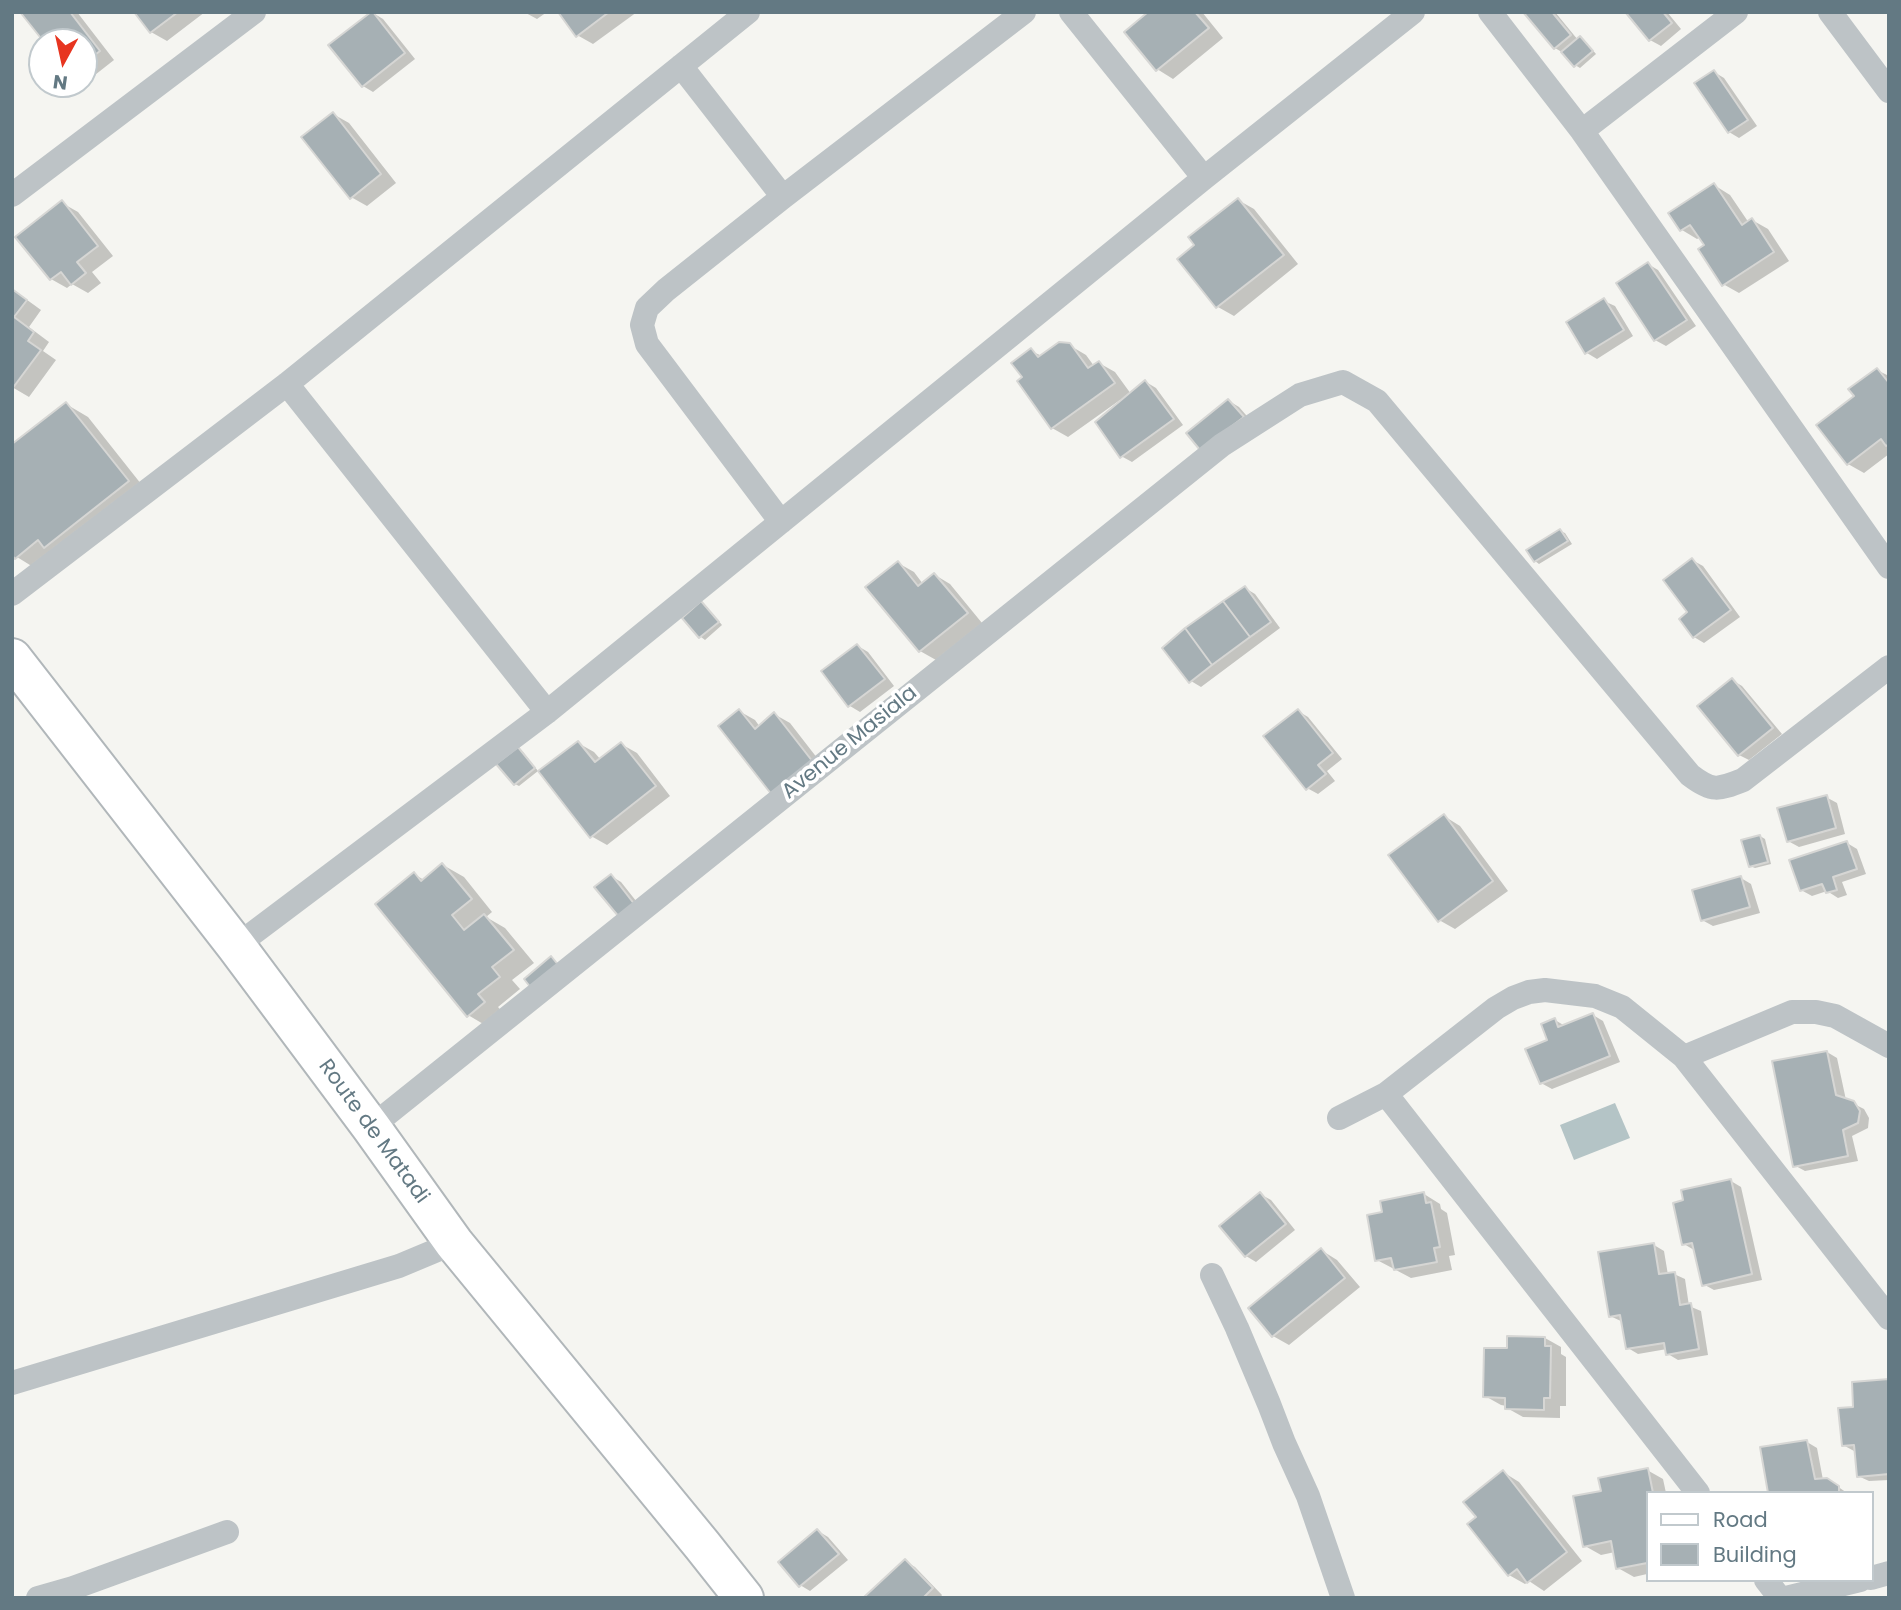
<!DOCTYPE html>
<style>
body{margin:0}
#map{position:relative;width:1901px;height:1610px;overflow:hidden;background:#f5f5f1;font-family:Poppins,sans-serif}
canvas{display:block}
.frame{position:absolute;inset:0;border:14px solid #637983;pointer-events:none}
.legend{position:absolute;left:1646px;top:1491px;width:228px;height:91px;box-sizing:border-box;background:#fff;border:2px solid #c1c9cd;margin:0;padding:9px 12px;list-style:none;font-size:21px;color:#637983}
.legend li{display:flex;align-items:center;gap:14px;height:35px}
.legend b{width:35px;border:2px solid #c1c9cd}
.north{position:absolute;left:28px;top:28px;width:70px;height:70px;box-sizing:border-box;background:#fff;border:2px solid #c1c9cd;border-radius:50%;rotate:188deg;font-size:19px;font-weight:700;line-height:28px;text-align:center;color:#637983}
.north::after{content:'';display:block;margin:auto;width:24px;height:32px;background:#e73520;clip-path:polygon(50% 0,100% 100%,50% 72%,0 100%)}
</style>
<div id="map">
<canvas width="1901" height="1610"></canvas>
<div class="frame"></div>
<ul class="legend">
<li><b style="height:9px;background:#fff"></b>Road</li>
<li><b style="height:19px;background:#a6b0b4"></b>Building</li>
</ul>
<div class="north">N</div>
</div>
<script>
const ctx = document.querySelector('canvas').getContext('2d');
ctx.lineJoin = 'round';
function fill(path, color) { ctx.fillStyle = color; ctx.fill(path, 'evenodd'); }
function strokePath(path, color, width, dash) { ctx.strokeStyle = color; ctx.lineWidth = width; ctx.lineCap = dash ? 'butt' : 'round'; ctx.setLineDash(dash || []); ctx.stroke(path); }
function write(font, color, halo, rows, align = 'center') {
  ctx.font = font + ' Poppins,sans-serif'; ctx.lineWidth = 7; ctx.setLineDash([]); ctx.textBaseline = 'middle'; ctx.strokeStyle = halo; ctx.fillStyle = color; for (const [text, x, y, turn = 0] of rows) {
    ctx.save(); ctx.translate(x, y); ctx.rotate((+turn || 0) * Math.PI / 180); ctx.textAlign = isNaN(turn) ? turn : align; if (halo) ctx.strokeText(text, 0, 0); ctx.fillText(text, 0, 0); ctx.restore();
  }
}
const water = new Path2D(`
 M1615,1103L1630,1138L1574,1160L1560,1125Z`);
const shadow = new Path2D(`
 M22,12H77L114,60L86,82L84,81V42H46Z
 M136,12H205L167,41L151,32Z
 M524,12H547L537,19Z
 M560,12H637L593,44L577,35Z
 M1151,12H1202L1223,38L1173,79L1157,69Z
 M1526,12H1555L1578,40L1580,38L1585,41L1596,54L1580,68L1575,65L1565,54L1555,48Z
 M1629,12H1667L1681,29L1661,46L1650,40Z
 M373,13L383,19L415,59L373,92L363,86Z
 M1714,72L1724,78L1757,126L1739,138L1729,132Z
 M333,114L349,123L396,183L367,206L351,197Z
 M1714,185L1730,195L1749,223L1752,220L1768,229L1789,261L1739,293L1723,284L1706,245L1701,237L1697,239L1682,230Z
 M1238,200L1254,209L1298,264L1234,316L1218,307L1179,259L1197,245Z
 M62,203L78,212L113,256L92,272L101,283L88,293L72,284L67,288L51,279Z
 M1648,264L1658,270L1696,326L1666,346L1655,340Z
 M12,289L41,310L29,327L49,342L43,351L56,360L29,397L12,387Z
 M1604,301L1615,306L1633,336L1597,359L1587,353Z
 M1069,345L1086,355L1094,366L1099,363L1115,372L1131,394L1146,382L1156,388L1183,425L1132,462L1121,456L1122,402L1120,400L1068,437L1052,428L1024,377L1031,351L1042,356Z
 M1877,370L1889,376V454L1864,473L1848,464L1856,397Z
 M1229,401L1239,407L1253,423L1211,455Z
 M66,404L88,417L149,494L38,570L17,557Z
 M1560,531L1565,533L1572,544L1539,564L1535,561Z
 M1692,560L1703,566L1740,617L1704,643L1694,637L1690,613Z
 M898,563L914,572L923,584L935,575L950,584L982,623L936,660L920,651Z
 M1245,588L1255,594L1280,628L1201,687L1191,681Z
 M702,604L706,606L722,625L705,640L701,637L684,618Z
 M858,646L868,652L894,686L860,712L850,706L823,672Z
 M1732,680L1742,686L1782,734L1749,760L1739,755Z
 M739,711L755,720L760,727L774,714L790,723L828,772L773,794Z
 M1298,711L1308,717L1342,759L1327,771L1335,781L1318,794L1307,788Z
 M578,743L594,752L601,760L621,744L637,753L670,796L607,845L591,836Z
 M518,749L523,752L538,771L519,786L515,784Z
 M1826,797L1837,803L1845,834L1799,847L1788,841Z
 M1444,816L1460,826L1508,891L1455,929L1439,920Z
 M1760,836L1765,839L1771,864L1755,868L1750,866Z
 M1847,843L1857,849L1866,874L1842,882L1847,895L1838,898L1827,891L1812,896L1801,890Z
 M443,865L464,877L492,912L486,917L505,928L534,963L512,980L520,989L498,1007L505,1015L490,1028L468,1015L414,874L424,880Z
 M611,876L621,882L644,911L630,922Z
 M1741,878L1751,884L1760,913L1713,926L1702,920Z
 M1593,1015L1603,1021L1620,1062L1552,1089L1541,1083L1555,1020L1565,1026Z
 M1827,1052L1837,1058L1846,1100L1864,1109L1869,1118L1868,1128L1852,1136L1858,1161L1805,1171L1794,1165Z
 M1731,1181L1741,1187L1762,1280L1714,1290L1703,1284L1694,1250L1684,1244Z
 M1260,1194L1271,1200L1295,1230L1256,1262L1246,1256Z
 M1424,1194L1440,1204L1441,1209L1447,1213L1455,1255L1449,1256L1452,1270L1411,1278L1377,1260Z
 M1654,1245L1664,1251L1668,1275L1674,1274L1685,1279L1689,1306L1701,1311L1708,1355L1678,1360L1668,1354L1667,1349L1638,1354L1628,1348L1623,1322L1610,1316Z
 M1321,1250L1337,1260L1360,1287L1289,1345L1273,1336Z
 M1545,1338L1561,1347V1354L1566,1357V1406H1560V1418L1523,1417L1507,1408V1406L1501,1405L1485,1396L1508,1350Z
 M1889,1381V1480L1869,1481L1858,1476L1856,1451H1854L1843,1445L1855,1408Z
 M1807,1442L1817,1448L1823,1480L1837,1486L1847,1493H1770Z
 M1647,1470L1663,1479L1666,1493H1647V1574L1634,1577L1618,1568L1615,1552L1601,1555L1585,1546L1603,1492Z
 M1503,1472L1519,1482L1582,1561L1544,1591L1529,1581L1525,1584L1509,1575L1478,1518Z
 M818,1531L828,1537L848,1560L810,1591L800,1585Z
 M905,1561L915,1567L942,1595L940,1598H865Z`);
const building = new Path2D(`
 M20,12H70L100,51L84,63V42H44Z
 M134,12H178L150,33Z
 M371,12H373L405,53L362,87L328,45Z
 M558,12H609L576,37Z
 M1148,12H1195L1209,28L1156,71L1124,32Z
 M1523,12H1552L1571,35L1554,49Z
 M1663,12L1672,23L1649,41L1626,13Z
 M1580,36L1593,51L1574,67L1561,52Z
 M1714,70L1748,120L1728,133L1694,83Z
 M333,112L381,174L350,199L301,137Z
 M1714,183L1742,225L1752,218L1774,252L1722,286L1698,249L1704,245L1690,225L1680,231L1668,213Z
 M1238,198L1284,255L1216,308L1177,259L1194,245L1188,237Z
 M62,200L98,246L77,262L86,273L71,285L61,272L50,280L15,237Z
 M1648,262L1687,320L1654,341L1616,283Z
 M12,289L27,300L14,317L34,332L28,341L41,350L12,389Z
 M1604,298L1624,330L1585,354L1566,322Z
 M1059,342L1070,343L1088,368L1099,361L1115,383L1051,429L1017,381L1022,377L1011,363L1031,348L1038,357Z
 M1877,368L1889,383V444L1886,446L1881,439L1847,465L1816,425L1854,396L1848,389Z
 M1145,380L1174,419L1120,458L1095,422Z
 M1228,399L1244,417L1200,450L1186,433Z
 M66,402L129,481L44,548L38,540L15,559L12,555V444Z
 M1560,529L1568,541L1534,562L1526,550Z
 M1692,558L1731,610L1693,638L1679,619L1687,612L1663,580Z
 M898,561L918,586L934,573L968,613L919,652L865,587Z
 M1245,586L1271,622L1250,637L1223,601Z
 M701,601L719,622L699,638L682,618Z
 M1223,601L1250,637L1212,665L1185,628Z
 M1185,628L1212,665L1189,683L1162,648Z
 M857,644L885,679L848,707L821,671Z
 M1732,678L1773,728L1738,756L1697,706Z
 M739,709L755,729L774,712L813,762L772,795L718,726Z
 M1298,709L1333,753L1318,765L1326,774L1306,790L1263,736Z
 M578,741L595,762L621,742L656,786L590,838L538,771Z
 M518,747L535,768L514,785L496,764Z
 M1827,795L1836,828L1787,842L1777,808Z
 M1444,814L1493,881L1438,922L1388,855Z
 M1760,835L1768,862L1749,867L1741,840Z
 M1847,841L1857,869L1833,877L1837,890L1826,893L1822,884L1800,891L1789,860Z
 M442,863L472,899L452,915L464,930L484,914L514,950L492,967L500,977L478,994L485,1002L467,1017L375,904L414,872L421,881Z
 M611,874L635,905L619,917L594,887Z
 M1741,876L1750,907L1701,921L1692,890Z
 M551,956L559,966L531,988L524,979Z
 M1593,1013L1610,1056L1540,1084L1525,1049L1547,1040L1541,1024L1555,1018L1558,1027Z
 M1827,1051L1836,1095L1854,1101L1860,1111L1858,1123L1843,1130L1848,1156L1793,1167L1772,1061Z
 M1731,1179L1752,1274L1702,1286L1692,1243L1682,1245L1673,1203L1683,1200L1681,1190Z
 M1260,1192L1286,1224L1245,1257L1219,1226Z
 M1424,1192L1426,1203L1431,1202L1440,1247L1434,1248L1437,1262L1394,1270L1391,1258L1375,1261L1367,1215L1382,1212L1380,1201Z
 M1654,1243L1659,1274L1675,1272L1680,1305L1691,1303L1699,1349L1666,1355L1664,1343L1626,1349L1620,1315L1609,1317L1598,1252Z
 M1321,1248L1345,1278L1272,1337L1248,1308Z
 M1507,1336L1545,1337V1346H1551L1550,1398H1544V1410L1505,1409V1398L1483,1397L1484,1348H1507Z
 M1889,1379V1474L1857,1477L1854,1445L1842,1446L1838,1408L1853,1407L1852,1382Z
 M1807,1440L1815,1479L1827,1478L1839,1486V1493H1768L1760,1447Z
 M1648,1468L1653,1493H1647V1563L1616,1569L1611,1541L1583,1547L1573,1496L1601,1491L1598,1478Z
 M1503,1470L1567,1552L1527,1583L1517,1569L1508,1576L1467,1524L1476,1517L1463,1502Z
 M817,1529L839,1554L799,1587L778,1562Z
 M905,1559L933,1588L923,1598H863Z`);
const minor = new Path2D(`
 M1071,12L1204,178
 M1490,12L1582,131L1889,567
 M1830,12L1889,91
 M681,66L783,197
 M1582,131L1736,12
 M12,195L254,12
 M287,384L547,712
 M781,522L647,344L642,325L647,308L666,290L783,197L1024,12
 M12,594L287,384L748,12
 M236,946L547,712L1204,178L1413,12
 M1684,1057L1792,1012H1816L1835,1016L1889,1046
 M1386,1094L1698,1493
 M1339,1118L1386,1094L1496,1008L1513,998L1529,992L1545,990L1595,996L1622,1007L1684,1057L1889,1318
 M371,1127L1222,445L1300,395L1343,382L1377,401L1690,775C1712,792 1718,790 1743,780L1889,667
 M1212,1275L1237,1328L1269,1404L1284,1443L1308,1496L1343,1598
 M12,1383L399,1266L454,1243
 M1871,1578L1889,1573
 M1766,1580L1780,1598
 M38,1598L73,1588L227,1532
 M1786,1598L1860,1580`);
const primary = new Path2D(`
 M12,658L236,946L371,1127L454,1243L702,1545L744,1598`);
const streetNames = [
 ["Avenue Masiala",850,743,-39],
 ["Route de Matadi",373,1132,54]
];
fill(water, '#b4c4c6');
fill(shadow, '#0003');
fill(building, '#a6b0b4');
strokePath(building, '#d6d6d4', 2);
strokePath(primary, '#b1b7ba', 42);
strokePath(minor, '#bdc3c6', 24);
strokePath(primary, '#fff', 38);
write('21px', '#637983', '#fff', streetNames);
</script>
